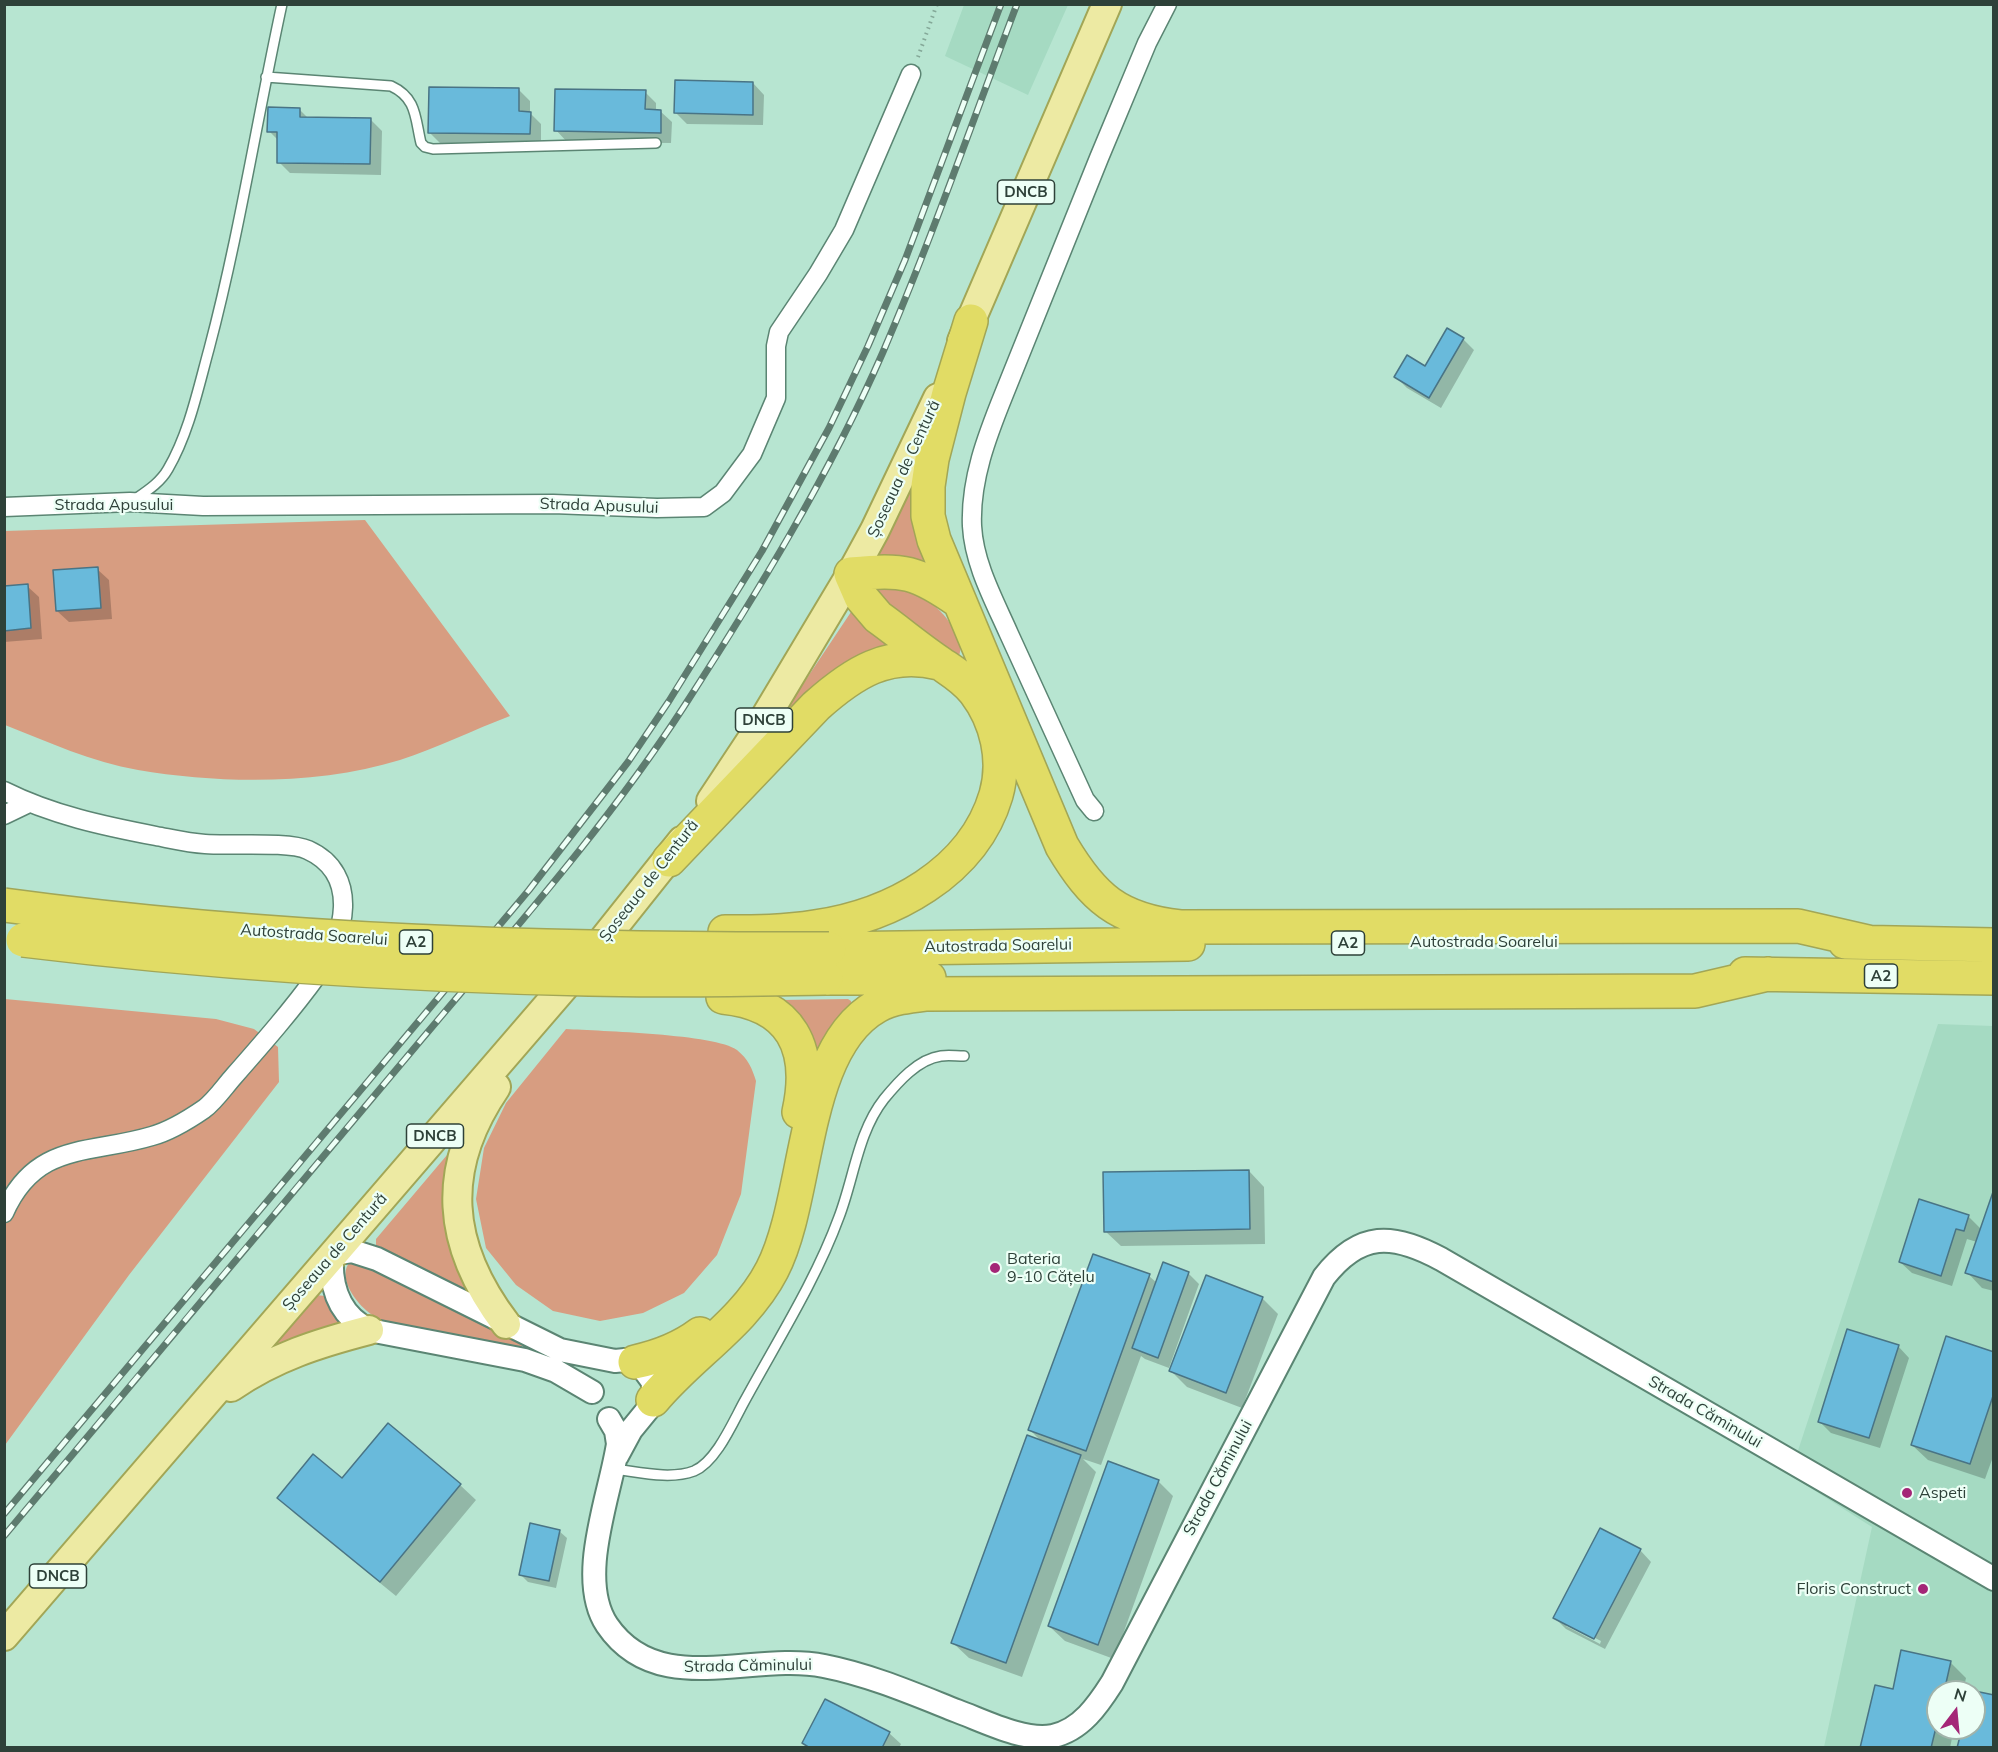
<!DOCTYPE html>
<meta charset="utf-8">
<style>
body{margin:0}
#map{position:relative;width:1998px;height:1752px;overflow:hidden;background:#b7e5d1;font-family:Mulish,sans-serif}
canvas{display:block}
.frame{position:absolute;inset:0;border:6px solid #2e4139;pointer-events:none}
.north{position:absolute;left:1926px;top:1680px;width:60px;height:60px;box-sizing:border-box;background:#edfff6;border:2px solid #a1b3aa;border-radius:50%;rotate:16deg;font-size:16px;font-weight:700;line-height:24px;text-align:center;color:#2e4139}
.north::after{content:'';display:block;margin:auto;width:21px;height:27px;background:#a42677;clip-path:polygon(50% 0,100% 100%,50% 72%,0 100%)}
</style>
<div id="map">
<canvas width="1998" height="1752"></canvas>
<div class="frame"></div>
<div class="north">N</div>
</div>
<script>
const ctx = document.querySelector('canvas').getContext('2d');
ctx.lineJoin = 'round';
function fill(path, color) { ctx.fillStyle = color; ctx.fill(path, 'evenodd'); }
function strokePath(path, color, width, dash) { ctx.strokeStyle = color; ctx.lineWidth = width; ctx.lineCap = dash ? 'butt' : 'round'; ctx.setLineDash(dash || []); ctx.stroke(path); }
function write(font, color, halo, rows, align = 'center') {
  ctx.font = font + ' Mulish,sans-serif'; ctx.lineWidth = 4.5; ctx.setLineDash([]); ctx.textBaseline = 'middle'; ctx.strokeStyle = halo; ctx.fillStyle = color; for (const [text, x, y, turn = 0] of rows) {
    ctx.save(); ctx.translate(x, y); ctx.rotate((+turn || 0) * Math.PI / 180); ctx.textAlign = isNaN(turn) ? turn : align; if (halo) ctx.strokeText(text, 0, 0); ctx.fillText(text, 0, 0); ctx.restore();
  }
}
const built = new Path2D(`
 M964,5H1068L1028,95L945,56Z
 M1938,1024L1993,1026V1747H1824L1872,1527L1790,1475ZM1938,1692H1974V1728H1938Z`);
const green = new Path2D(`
 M906,492L917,494L932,569L875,556Z
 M365,520L510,716C473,730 437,748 400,760C319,785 221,784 138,770C92,762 48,742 5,725L4,531Z
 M896,580C920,596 942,605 955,632C960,642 963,647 958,658L881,613L873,582Z
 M851,612H855L898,642L781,720V717Z
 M5,999L216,1019L254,1029L278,1047L279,1082L129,1275L5,1445Z
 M848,999L851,1001L852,1007L818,1051L779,1000Z
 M566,1029C599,1031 716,1034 737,1050C748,1059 752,1068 756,1081L741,1194L717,1255L684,1293L643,1313L600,1321L553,1311L516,1285L486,1248L476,1199L484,1148L506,1103Z
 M458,1142L471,1285L469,1294L376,1248V1239Z
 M353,1259L519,1338L522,1346L517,1351L396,1326C386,1322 375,1318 367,1311C353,1299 335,1273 353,1259Z
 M316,1295L325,1296L339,1320L340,1328L279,1349L272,1345Z`);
const shadow = new Path2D(`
 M753,83L764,95L763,125L687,124L675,112Z
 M519,90L530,101V113L541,124V145L441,144L429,132Z
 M645,92L656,103V111H660L672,122L671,143L567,142L556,130Z
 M299,109L308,118L371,120L382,131L381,175L290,173L279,162V141L269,131Z
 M1463,339L1474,350L1441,408L1407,388L1396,377L1426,368Z
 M97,569L109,580L112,619L69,622L57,611Z
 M27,586L39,597L42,639L4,642V588Z
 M1249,1171L1264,1187L1265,1244L1121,1246L1105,1231Z
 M1994,1194V1291L1982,1288L1967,1272L1977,1242L1967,1239L1952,1286L1912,1273L1900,1262L1968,1216L1981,1229Z
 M1188,1273L1199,1284L1169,1368L1145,1359L1141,1356L1101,1465L1083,1459L1096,1472L1022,1677L969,1658L953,1643L1043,1443L1030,1430L1149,1276L1157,1283Z
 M1262,1298L1278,1314L1242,1408L1187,1387L1171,1371Z
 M1898,1346L1909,1358L1880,1448L1831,1433L1819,1421Z
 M1994,1354V1454L1985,1479L1928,1460L1912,1445Z
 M388,1425L460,1485L476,1500L396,1596L294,1513L279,1497L343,1480Z
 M1158,1481L1173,1496L1114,1659L1065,1641L1049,1626Z
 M559,1531L567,1538L556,1588L528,1582L521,1575Z
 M1640,1550L1651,1562L1605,1649L1566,1629L1555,1618ZM1566,1623L1601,1641L1600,1644L1566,1626Z
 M1951,1663L1966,1678L1963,1692H1938V1728H1954L1950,1748H1862L1894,1690Z
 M889,1733L901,1744L899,1748H808L804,1743Z`);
const building = new Path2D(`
 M675,80L753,82V115L674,113Z
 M429,87L519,88V111L531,112L530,134L428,133Z
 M555,89L646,90L645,109L661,110V133L554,131Z
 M268,107L300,108V117L371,118L370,164L277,163V132H267Z
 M1447,328L1464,338L1429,398L1394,377L1407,355L1425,366Z
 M98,567L101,608L56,611L53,570Z
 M28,584L31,628L4,631V586Z
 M1249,1170L1250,1229L1104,1232L1103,1172Z
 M1994,1189V1282L1965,1273Z
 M1919,1199L1969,1215L1964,1231L1956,1229L1941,1276L1899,1262Z
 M1093,1254L1150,1274L1086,1451L1028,1430Z
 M1163,1262L1189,1272L1158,1358L1132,1348Z
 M1206,1275L1263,1297L1226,1393L1169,1371Z
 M1847,1329L1899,1345L1869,1438L1818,1422Z
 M1946,1336L1994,1352V1393L1970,1464L1911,1445Z
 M388,1423L461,1484L380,1582L277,1498L313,1454L342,1478Z
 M1027,1435L1081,1455L1006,1663L951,1643Z
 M1108,1461L1159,1480L1098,1645L1048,1626Z
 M530,1523L560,1530L549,1581L519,1575Z
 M1600,1528L1641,1549L1594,1639L1553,1618Z
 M1901,1650L1951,1661L1944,1692H1938V1719L1931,1748H1860L1875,1685L1893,1689Z
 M1970,1690L1994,1695V1748H1957L1962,1728H1974V1692H1970Z
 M825,1699L890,1732L882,1748H810L802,1743Z`);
const path = new Path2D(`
 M918,57L937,4`);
const service = new Path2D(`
 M266,77L391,86C417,98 415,118 421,143L425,147L433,149L656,143
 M134,500C147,491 160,483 168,469C189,433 198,389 209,349C239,236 257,119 282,4
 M614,1469C639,1472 670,1480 694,1471C716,1462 733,1422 744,1402C776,1343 816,1280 839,1217C854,1178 858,1132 884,1099C898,1082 918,1059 941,1056C948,1055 956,1056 964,1056`);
const minor = new Path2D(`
 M4,507L130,502L203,506L553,504L657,508L704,507L723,493L752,454L776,398V346L779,332L818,274L844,230L911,74
 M4,791C52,815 104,826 156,836C172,839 189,843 205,844C230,846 289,841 308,850C361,874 345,937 318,974C292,1010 263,1043 234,1076C225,1086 215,1101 204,1109C188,1120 170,1131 152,1136C89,1155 36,1141 4,1213
 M1094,811L1085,800C1060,745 1034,689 1009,634C994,600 974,564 972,526C970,480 987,436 1004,394L1099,158L1147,43L1167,4
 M4,815L29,803`);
const tertiary = new Path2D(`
 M592,1392L556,1371L525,1360L369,1330C338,1315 330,1286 332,1254L352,1251L377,1259L560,1350L615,1361L625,1360L642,1367L653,1382V1400L649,1408L631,1430L617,1456
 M609,1419L616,1431L618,1444C610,1496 576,1578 607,1625C658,1700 752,1651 824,1666C870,1675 914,1694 957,1711C984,1721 1025,1742 1053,1736C1081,1730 1098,1705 1112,1683L1324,1277C1360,1231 1393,1233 1441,1259L1994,1579`);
const primary = new Path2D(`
 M962,341L1107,4
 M711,801L754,736L851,574L875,530L938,398
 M496,1087C440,1169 446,1245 506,1324
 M231,1387C274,1357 319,1343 369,1330
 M4,1636L588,959L682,841`);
const motorway = new Path2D(`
 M971,321L949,393L932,459L928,486V516L934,540L1062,846C1093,898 1118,920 1180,927L1798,926L1868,942
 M669,860L816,706C853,673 888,650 939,663
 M725,932C755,932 785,932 815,927C891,916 973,873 996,795C1006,760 997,721 975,692C965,679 953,672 940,663C919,649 899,632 878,617L861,597L851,574C904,569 916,571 960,602
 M1845,942L1994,945
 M829,949L1188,944
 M1745,974L1994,978
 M826,978H929
 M723,997C792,1004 813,1048 799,1112
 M635,1362C658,1357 680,1349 700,1334
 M653,1400C691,1354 744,1324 772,1270C810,1197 800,1049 877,1006C892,998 908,996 925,994L1695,991L1768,974`);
const rail = new Path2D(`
 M4,1514L529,890L628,762L669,701L762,551L829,428L868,346L905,260L1001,4
 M4,1536C138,1376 272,1217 406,1058C501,944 602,833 683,708C756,595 829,476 883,352C932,238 973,120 1017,4`);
const motorwayBridge = new Path2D(`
 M4,905C278,942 554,950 829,949
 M23,940C211,963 400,975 589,979C668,981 747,979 826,978`);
const markers = [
 [995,1268,6,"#a42677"],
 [1907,1493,6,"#a42677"],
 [1923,1589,6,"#a42677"]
];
const shields = [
 [1026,192,57],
 [764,720,57],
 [416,942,33],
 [1348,943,33],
 [1881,976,33],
 [435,1136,57],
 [58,1576,57]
];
const shieldNames = [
 ["DNCB",1026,192],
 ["DNCB",764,720],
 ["A2",416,942],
 ["A2",1348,943],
 ["A2",1881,976],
 ["DNCB",435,1136],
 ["DNCB",58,1576]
];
const streetNames = [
 ["Șoseaua de Centură",904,469,-65],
 ["Strada Apusului",114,505],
 ["Strada Apusului",599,506,2],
 ["Șoseaua de Centură",649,881,-52],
 ["Autostrada Soarelui",314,935,4],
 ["Autostrada Soarelui",1484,942],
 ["Autostrada Soarelui",998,946,-1],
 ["Șoseaua de Centură",335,1252,-49],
 ["Strada Căminului",1705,1412,30],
 ["Strada Căminului",1218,1478,-62],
 ["Strada Căminului",748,1666,-1]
];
const poiNames = [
 ["Bateria",1007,1259],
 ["9-10 Cățelu",1007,1277],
 ["Aspeti",1919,1493],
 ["Floris Construct",1911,1589,"right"]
];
fill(built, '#a5dac2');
fill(green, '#d79d81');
fill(shadow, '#0003');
fill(building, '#69badb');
strokePath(building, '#497485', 1.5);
strokePath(service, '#5b8573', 12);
strokePath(minor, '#5b8573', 21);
strokePath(tertiary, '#5b8573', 26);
strokePath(primary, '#a2a656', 32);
strokePath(motorway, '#a2a656', 36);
strokePath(path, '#84a898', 4, [1.5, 4.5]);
strokePath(service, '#fff', 9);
strokePath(minor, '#fff', 18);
strokePath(tertiary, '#fff', 22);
strokePath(primary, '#edeaa3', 28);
strokePath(motorway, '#e1dc65', 33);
strokePath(rail, '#5e7b6f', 7);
strokePath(rail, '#edfff6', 4.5, [14]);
strokePath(motorwayBridge, '#a2a656', 36, []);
strokePath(motorwayBridge, '#e1dc65', 33);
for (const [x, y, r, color] of markers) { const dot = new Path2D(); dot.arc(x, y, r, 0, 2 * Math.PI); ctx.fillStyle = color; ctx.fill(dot); strokePath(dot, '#edfff6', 2); }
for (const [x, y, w] of shields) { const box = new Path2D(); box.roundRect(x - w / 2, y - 12, w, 24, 4.5); ctx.fillStyle = '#edfff6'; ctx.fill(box); strokePath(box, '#2e4139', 1.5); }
write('bold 15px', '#2e4139', null, shieldNames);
write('16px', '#2e4139', '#edfff6', streetNames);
write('16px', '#2e4139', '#edfff6', poiNames, 'left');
</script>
